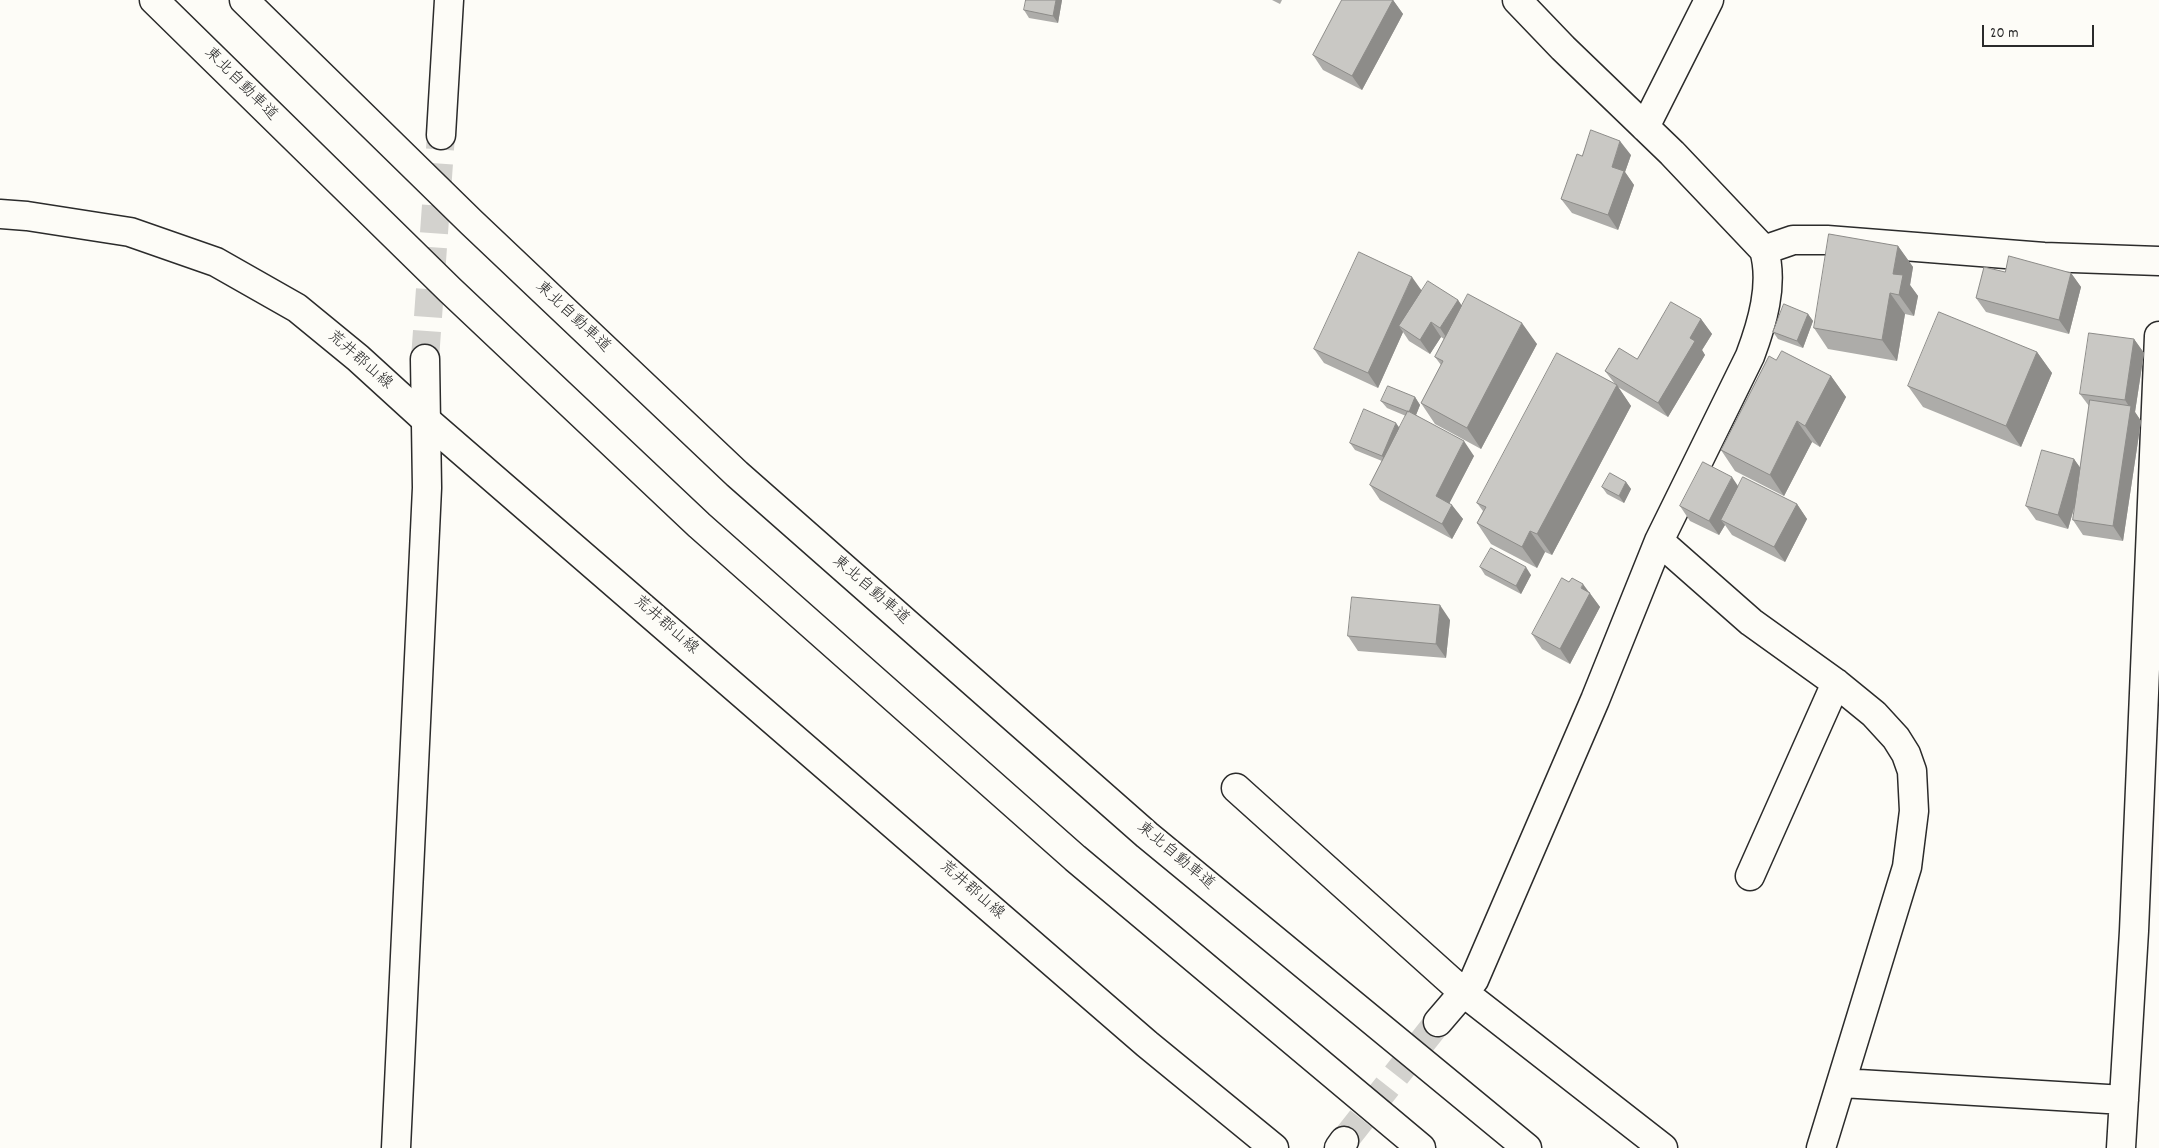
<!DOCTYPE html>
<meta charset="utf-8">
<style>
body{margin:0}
#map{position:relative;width:2159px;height:1148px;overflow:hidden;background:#fdfcf7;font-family:Dekko,sans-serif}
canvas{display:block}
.scale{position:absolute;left:1982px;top:25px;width:112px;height:22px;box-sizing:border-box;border:2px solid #2b2b2b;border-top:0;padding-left:6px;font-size:15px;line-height:18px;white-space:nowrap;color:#2b2b2b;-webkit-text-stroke:4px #fdfcf7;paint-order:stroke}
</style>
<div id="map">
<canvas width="2159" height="1148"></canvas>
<div class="scale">20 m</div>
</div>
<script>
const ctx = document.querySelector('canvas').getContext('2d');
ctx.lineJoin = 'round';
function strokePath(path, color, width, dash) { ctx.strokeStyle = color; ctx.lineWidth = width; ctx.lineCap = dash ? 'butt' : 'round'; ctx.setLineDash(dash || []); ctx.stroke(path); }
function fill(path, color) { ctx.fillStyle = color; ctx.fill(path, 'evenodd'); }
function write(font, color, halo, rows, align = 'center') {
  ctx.font = font + ' Dekko,"Klee One",sans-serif'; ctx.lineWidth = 5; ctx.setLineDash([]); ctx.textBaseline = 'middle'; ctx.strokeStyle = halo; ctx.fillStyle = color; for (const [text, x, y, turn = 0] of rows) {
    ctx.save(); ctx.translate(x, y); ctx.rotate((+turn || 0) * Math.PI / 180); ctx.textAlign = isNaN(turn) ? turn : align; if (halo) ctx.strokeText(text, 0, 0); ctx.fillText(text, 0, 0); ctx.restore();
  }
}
const minorTunnel = new Path2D(`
 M425,359L441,135
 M1344,1141L1438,1022`);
const minor = new Path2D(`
 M1645,127L1709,0
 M441,135L449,0
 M1764,250L1793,240H1827L2044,257L2159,261
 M1659,541L1751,622L1836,683L1874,714L1896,738L1906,754L1912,771L1914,811L1907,867L1821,1148
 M1236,788L1463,992L1663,1148
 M1750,876L1836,683
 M1438,1022L1474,980L1595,700L1659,541L1750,356C1762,324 1774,284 1764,250L1672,153L1563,48L1517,0
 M1842,1083L2124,1100
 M396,1148L427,488L425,359
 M1339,1148L1344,1141
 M2121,1148L2134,931L2159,336`);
const secondary = new Path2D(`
 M0,214L27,216L130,232L216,262L297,308L358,358L426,420L1147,1044L1274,1148`);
const motorway = new Path2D(`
 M154,0L450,290L699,525L1075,858L1421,1148
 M244,0L471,222L737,474L1147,835L1527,1148`);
const wall = new Path2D(`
 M1062,0L1058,23L1029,18L1024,10Z
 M1272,0H1282L1280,4Z
 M1342,0H1393L1403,14L1362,90L1323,70L1313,55Z
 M1631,155L1625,172L1634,185L1618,230L1572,213L1561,199L1582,156Z
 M1898,246L1913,267L1910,285L1918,296L1914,316L1905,314L1897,361L1828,349L1814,328Z
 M2071,273L2081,287L2069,334L1986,312L1976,298Z
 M1422,291L1458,300L1462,306L1537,344L1481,449L1435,424L1421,403L1441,365L1435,357L1444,339L1441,337L1430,354L1409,341L1403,332L1378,388L1324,363L1314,349Z
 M1808,314L1813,321L1803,348L1778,339L1773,332Z
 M1701,319L1712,334L1702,350L1705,355L1668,417L1618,387L1631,406L1552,555L1545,552L1537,568L1491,544L1477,523L1483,511L1477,503L1615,384L1605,371L1637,359Z
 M2134,339L2144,353L2135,412L2141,421L2123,541L2083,535L2073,520L2075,505L2068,529L2036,520L2026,506L2074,459L2080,468L2089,406L2080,394Z
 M2037,352L2052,373L2021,447L1923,407L1908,386Z
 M1776,360L1831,376L1846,397L1820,447L1812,442L1784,496L1735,471L1721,450Z
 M1415,397L1420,405L1416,415L1474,456L1449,503L1463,519L1452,539L1380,500L1370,485L1382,461L1355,450L1350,443L1400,428L1406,416L1387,408L1381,401Z
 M1626,482L1631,489L1624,503L1607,494L1602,487Z
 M1738,486L1797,504L1807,519L1785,562L1732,535L1725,525L1719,535L1690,521L1680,506Z
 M1480,567L1531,575L1521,594L1485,575Z
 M1589,592L1600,607L1570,664L1542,649L1532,634Z
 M1450,620L1446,658L1358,651L1348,636Z`);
const shadedWall = new Path2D(`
 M1056,0H1062L1058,23L1053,16Z
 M1393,0L1403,14L1362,90L1352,76Z
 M1620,141L1631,155L1625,172L1634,185L1618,230L1608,215L1612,167Z
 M1898,246L1913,267L1910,285L1918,296L1914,316L1899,295L1893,274Z
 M2071,273L2081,287L2069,334L2059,320Z
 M1412,277L1422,291L1399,326L1403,332L1378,388L1368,373Z
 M1890,293L1905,314L1897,361L1882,340Z
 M1458,300L1468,315L1450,343L1440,328Z
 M1808,314L1813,321L1803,348L1797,341Z
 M1701,319L1712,334L1702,350L1705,355L1668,417L1658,403L1690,338Z
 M1431,322L1441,337L1430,354L1420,340Z
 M1522,323L1537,344L1481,449L1467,428Z
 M2134,339L2144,353L2135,412L2141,421L2123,541L2113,526L2130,408L2125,400Z
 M2037,352L2052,373L2021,447L2006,426Z
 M1831,376L1846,397L1820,447L1805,426Z
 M1617,385L1631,406L1552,555L1537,534Z
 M1415,397L1420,405L1414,420L1409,412Z
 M1797,421L1812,442L1784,496L1770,475Z
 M1396,423L1401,430L1387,463L1382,456Z
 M1464,441L1474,456L1446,510L1436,496Z
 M2074,459L2084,473L2068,529L2058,515Z
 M1732,477L1742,492L1721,520L1725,525L1719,535L1709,521Z
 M1626,482L1631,489L1624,503L1619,496Z
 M1797,504L1807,519L1785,562L1774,547Z
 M1452,505L1463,519L1452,539L1442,524Z
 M1530,531L1545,552L1537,568L1522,547Z
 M1526,567L1531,575L1521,594L1516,586Z
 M1583,584L1600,607L1570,664L1560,649Z
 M1440,605L1450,620L1446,658L1436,644Z`);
const building = new Path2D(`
 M1026,0H1056L1053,16L1024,10Z
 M1342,0H1393L1352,76L1313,55Z
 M1591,130L1620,141L1612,167L1624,171L1608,215L1561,199L1577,154L1582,156Z
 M1829,234L1898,246L1893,274L1903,275L1899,295L1890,293L1882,340L1814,328Z
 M1359,252L1412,277L1368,373L1314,349Z
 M2009,256L2071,273L2059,320L1976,298L1984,267L2005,272Z
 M1428,281L1458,300L1440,328L1431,322L1420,340L1399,326Z
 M1468,294L1522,323L1467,428L1421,403L1443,361L1435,357Z
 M1671,302L1701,319L1690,338L1695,341L1658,403L1605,371L1619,348L1637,359Z
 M1784,304L1808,314L1797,341L1773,332Z
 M1939,312L2037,352L2006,426L1908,386Z
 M2089,333L2134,339L2125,400L2080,394Z
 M1782,351L1831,376L1805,426L1797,421L1770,475L1721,450L1769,356L1776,360Z
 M1557,353L1617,385L1537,534L1530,531L1522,547L1477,523L1486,507L1477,503Z
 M1388,386L1415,397L1409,412L1381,401Z
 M2090,400L2131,406L2113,526L2073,520Z
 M1364,409L1396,423L1382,456L1350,443Z
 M1408,411L1464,441L1436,496L1452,505L1442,524L1370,485Z
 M2042,450L2074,459L2058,515L2026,506Z
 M1703,462L1732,477L1709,521L1680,506Z
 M1610,473L1626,482L1619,496L1602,487Z
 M1743,477L1797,504L1774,547L1721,520Z
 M1491,548L1526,567L1516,586L1480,567Z
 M1562,578L1569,582L1572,578L1583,584L1581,588L1590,593L1560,649L1532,634Z
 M1352,597L1440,605L1436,644L1348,636Z`);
const streetNames = [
 ["東北自動車道",240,85,45],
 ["東北自動車道",572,318,43],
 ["荒井郡山線",359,361,41],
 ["東北自動車道",870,591,41],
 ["荒井郡山線",665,626,41],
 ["東北自動車道",1175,857,40],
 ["荒井郡山線",971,891,41]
];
strokePath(minorTunnel, '#d3d2ce', 28, [28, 14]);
strokePath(minor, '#2b2b2b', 31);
strokePath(secondary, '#2b2b2b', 31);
strokePath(motorway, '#2b2b2b', 31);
strokePath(minor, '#fdfcf7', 28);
strokePath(secondary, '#fdfcf7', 28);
strokePath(motorway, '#fdfcf7', 28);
fill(wall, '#adaca9');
fill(shadedWall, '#8d8c89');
fill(building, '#c9c8c4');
strokePath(building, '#8d8c89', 1);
write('16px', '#2b2b2b', '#fdfcf7', streetNames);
</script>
